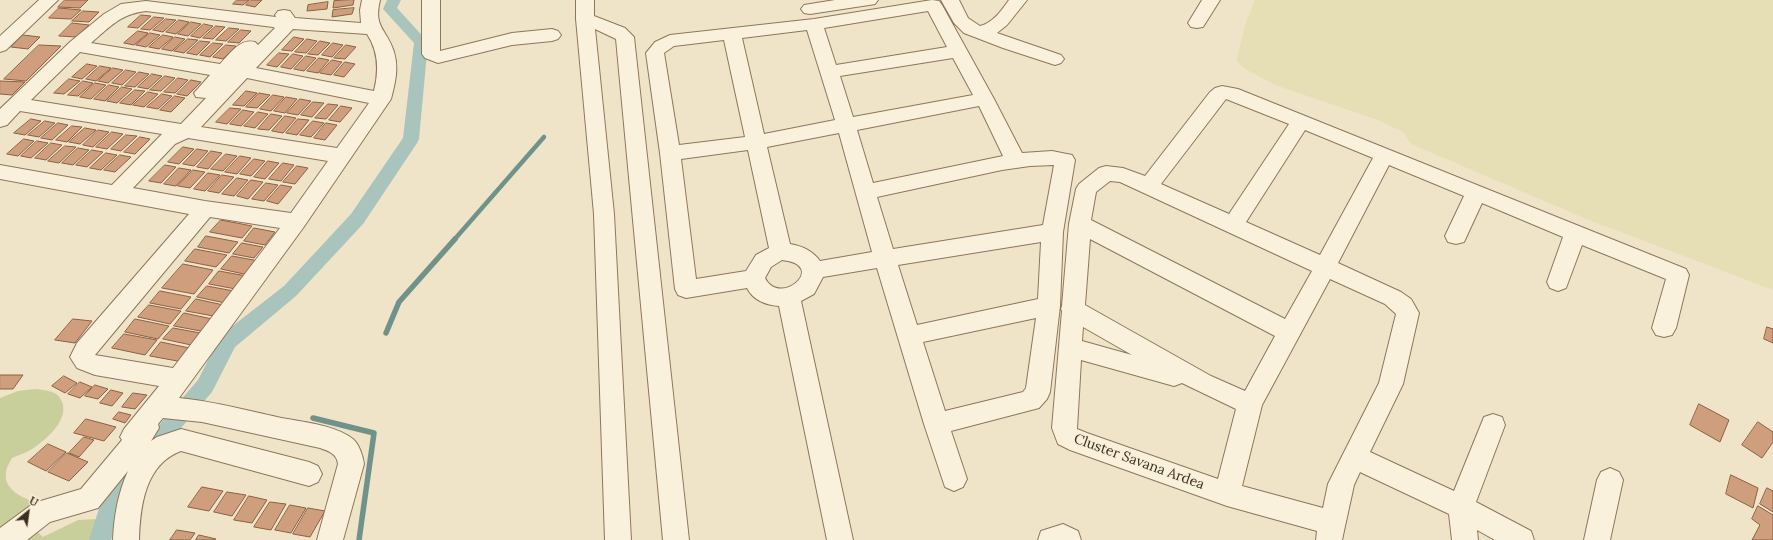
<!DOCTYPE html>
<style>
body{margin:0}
#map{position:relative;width:1773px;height:540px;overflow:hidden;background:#f0e4c8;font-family:Lora,serif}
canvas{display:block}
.north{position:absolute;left:8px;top:492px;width:40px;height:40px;-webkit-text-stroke:3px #f7eed8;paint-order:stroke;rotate:29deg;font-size:11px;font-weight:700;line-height:16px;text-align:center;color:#3d2e20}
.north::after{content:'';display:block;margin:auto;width:14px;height:18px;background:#3d2e20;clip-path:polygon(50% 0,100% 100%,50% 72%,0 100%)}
</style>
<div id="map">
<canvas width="1773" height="540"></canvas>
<div class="north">U</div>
</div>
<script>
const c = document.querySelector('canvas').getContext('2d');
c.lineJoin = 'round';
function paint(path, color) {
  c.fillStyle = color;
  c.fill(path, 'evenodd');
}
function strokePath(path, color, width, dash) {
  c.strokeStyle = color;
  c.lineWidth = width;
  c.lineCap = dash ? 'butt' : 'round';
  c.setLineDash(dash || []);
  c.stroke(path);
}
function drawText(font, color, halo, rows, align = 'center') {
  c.font = font + ' Lora,serif';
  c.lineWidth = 3;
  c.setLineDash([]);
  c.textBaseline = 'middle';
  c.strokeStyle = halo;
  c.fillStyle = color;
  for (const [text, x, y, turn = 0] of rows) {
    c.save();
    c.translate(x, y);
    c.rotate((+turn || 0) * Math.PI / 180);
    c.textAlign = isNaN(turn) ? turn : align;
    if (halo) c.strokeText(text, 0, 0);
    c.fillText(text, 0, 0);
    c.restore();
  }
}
const farmland = new Path2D(`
 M1255 0H1773V290L1584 218 1411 144 1403 132 1378 120 1275 85 1247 70 1236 61 1246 23Z`);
const green = new Path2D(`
 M35 389C43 390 55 390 60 398 73 417 46 440 32 449 26 453 18 455 12 458 10 462 6 468 6 473 4 488 18 495 29 500L32 527 43 537 78 520 97 519 99 533 96 540H0V398L18 391Z`);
const streamFar1 = new Path2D(`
 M454 240 544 137`);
const stream = new Path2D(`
 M386 333 399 302 455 239
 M313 418 374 433 359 540`);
const canal = new Path2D(`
 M387 0H401L397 8 428 42 419 139 417 143 363 224 296 296 235 347 212 392 162 450 120 508 111 540H89L103 496 148 438 198 380 221 335 284 286 351 214 403 138 414 43 383 9Z`);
const building = new Path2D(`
 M65 0H88L80 8 58 7Z
 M237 0H249L243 5 233 4Z
 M251 0H262L255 7 246 5Z
 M354 0 353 5 333 8 334 1Z
 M328 2 327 9 307 11 308 5Z
 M59 8 81 10 71 19 49 18Z
 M354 8 352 14 332 17 333 10Z
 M83 11 99 12 89 22 72 21Z
 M141 15 151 16 138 28 128 27Z
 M154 17 164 18 150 30 141 29Z
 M166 19 176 20 163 32 153 30Z
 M179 20 189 22 176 34 166 32Z
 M191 22 201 24 188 36 178 34Z
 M72 23 89 25 76 37 59 36Z
 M204 24 213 26 200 38 191 36Z
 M216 26 225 27 213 39 203 38Z
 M229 28 239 29 226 41 216 40Z
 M241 30 251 31 239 43 228 42Z
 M138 31 148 33 134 45 124 43Z
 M150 33 160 35 146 47 136 45Z
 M23 35 40 37 28 49 11 47Z
 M163 35 173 37 159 49 149 47Z
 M175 37 185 39 172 51 162 49Z
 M294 37 304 39 292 51 282 50Z
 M188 39 198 40 184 53 174 51Z
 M307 39 317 41 306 53 295 52Z
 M200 41 210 42 197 55 187 53Z
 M320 41 330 43 318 55 308 54Z
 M213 43 223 44 210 57 200 55Z
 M333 43 343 45 332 57 322 55Z
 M39 45 61 46 26 81 4 79Z
 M226 45 236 46 223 59 213 57Z
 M346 45 356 47 345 59 334 58Z
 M279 53 289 54 277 67 267 65Z
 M293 54 303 56 291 69 281 67Z
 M306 56 316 58 304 71 294 69Z
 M319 58 329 60 318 73 307 71Z
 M332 60 342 62 331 75 320 73Z
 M345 62 355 64 344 77 334 75Z
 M87 64 97 66 82 79 72 77Z
 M100 66 111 68 96 81 86 79Z
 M113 68 123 70 108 83 98 81Z
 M126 70 136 72 122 85 112 83Z
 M139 72 149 74 135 87 125 86Z
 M152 74 162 76 148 89 138 87Z
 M165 76 175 78 161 91 150 90Z
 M178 78 188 80 175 93 164 92Z
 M69 79 80 81 64 94 54 93Z
 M191 80 201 82 187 96 177 94Z
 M0 81 25 82 12 95 0 94Z
 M83 81 93 83 78 96 68 95Z
 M95 83 106 85 91 99 80 97Z
 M109 85 119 87 105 101 94 99Z
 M122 87 132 89 117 103 107 101Z
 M135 90 145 91 131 105 120 103Z
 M246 91 257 93 244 106 233 105Z
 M148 92 158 94 144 107 133 105Z
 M259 93 270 95 257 108 246 107Z
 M162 94 172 96 158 109 147 107Z
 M273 95 284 97 271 111 260 109Z
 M175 96 185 98 171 112 160 110Z
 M286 97 297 99 285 113 274 111Z
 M300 99 311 101 298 115 287 113Z
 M313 102 324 103 312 117 301 115Z
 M328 104 338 105 326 119 315 118Z
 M341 106 352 108 340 122 329 120Z
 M230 108 241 109 227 124 216 122Z
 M243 110 254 112 241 126 230 124Z
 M258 112 268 114 255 128 244 126Z
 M271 114 282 116 269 130 258 129Z
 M285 116 296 118 283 133 272 131Z
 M31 119 41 121 25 135 14 133Z
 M298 119 309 120 297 135 286 133Z
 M45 121 55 123 39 137 28 135Z
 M313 121 324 123 311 137 300 135Z
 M58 123 68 125 52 140 41 138Z
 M326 123 337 125 325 140 314 138Z
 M72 126 82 127 67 142 56 140Z
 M85 128 96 130 80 144 69 142Z
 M98 130 109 132 93 147 83 145Z
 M112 132 123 134 107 149 96 147Z
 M126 135 137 136 121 151 111 149Z
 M140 137 150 139 135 154 124 152Z
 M24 139 34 141 18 156 7 154Z
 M37 141 48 143 31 158 21 156Z
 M51 143 62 145 46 160 35 158Z
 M65 146 76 147 59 163 48 161Z
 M183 147 194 149 179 164 168 162Z
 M78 148 89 150 73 165 62 163Z
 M197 149 208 151 194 166 183 164Z
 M92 150 103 152 87 167 76 165Z
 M211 151 222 153 208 169 197 167Z
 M106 153 117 155 101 170 90 168Z
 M226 154 237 156 223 171 211 169Z
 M120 155 131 157 115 172 104 170Z
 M240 156 251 158 237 174 225 172Z
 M254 159 265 161 251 176 240 174Z
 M268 161 279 163 265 179 254 177Z
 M283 163 294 165 281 181 269 179Z
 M165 165 176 167 161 183 149 181Z
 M297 166 308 168 295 184 283 182Z
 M179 168 191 170 176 186 164 184Z
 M193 170 205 172 190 188 178 186Z
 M208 173 220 175 205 191 194 189Z
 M222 175 234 177 219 193 208 191Z
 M237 178 248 180 234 196 222 194Z
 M251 180 263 182 248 199 237 196Z
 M266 183 278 185 264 201 252 199Z
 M281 185 292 187 278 204 267 201Z
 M221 220 252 226 242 238 210 232Z
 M254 228 275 232 265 245 244 241Z
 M206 236 238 242 229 253 198 247Z
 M242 243 263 247 254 258 233 254Z
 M195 249 227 255 216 267 185 261Z
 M232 256 264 262 253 276 221 269Z
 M183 264 213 270 194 294 162 288Z
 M219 271 252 277 241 290 209 284Z
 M207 286 239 292 230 304 197 297Z
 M160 291 191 297 181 309 150 303Z
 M196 299 228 306 219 317 186 311Z
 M149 305 181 311 170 324 138 317Z
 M184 313 217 320 206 332 174 326Z
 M73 319 92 321 75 343 55 340Z
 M135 319 169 326 158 339 125 332Z
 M1767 327 1773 329V343L1764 339Z
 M173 328 206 334 196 346 163 339Z
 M124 334 157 340 145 355 112 348Z
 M161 342 194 349 183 362 150 356Z
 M0 375H23L13 389H0Z
 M64 376 77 383 65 393 52 386Z
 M80 382 92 387 80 398 68 394Z
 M95 385 108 389 98 399 85 396Z
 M111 390 123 393 112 406 100 403Z
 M133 393 147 395 135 409 122 407Z
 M1699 404 1729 420 1720 442 1690 425Z
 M119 412 131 415 125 423 113 419Z
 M86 419 116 427 104 441 74 433Z
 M1758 422 1773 432V442L1762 458 1742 445Z
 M84 437 94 440 79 457 69 453Z
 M48 444 66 452 46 471 28 462Z
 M67 453 88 462 69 481 48 472Z
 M1731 475 1758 488 1753 508 1726 494Z
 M202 487 223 491 209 511 188 507Z
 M1767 488 1773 491V512L1760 504Z
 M227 492 246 495 232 516 214 512Z
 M249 496 267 500 252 523 234 520Z
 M270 502 286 504 271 530 254 527Z
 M290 505 306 508 291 533 275 530Z
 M1758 506 1773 515V540H1752L1760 525 1752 519Z
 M308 508 325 511 310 537 293 534Z
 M177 530 195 533 190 540H170Z
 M199 535 216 539 215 540H196Z`);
const minor = new Path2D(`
 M39 0H58L6 50 0 52V36Z
 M362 0H380C373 28 387 29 394 52 399 68 395 84 391 99L303 228 179 398C212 401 245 410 277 417 300 422 334 424 353 439 359 444 363 456 364 464L343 540H317L338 464C337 454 329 451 320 448L202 422 163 418 158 424 159 428 151 441 157 437 181 429 309 462 318 466 322 474 318 482 309 486 181 451C145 464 140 507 139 540H113C114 516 118 493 128 471L98 508 50 522 27 540H0V528L34 503 81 489 122 440 120 437 124 429 159 386 95 375 77 368 70 357 77 343 189 214 0 179V165L112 185 162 134 20 111 7 125 0 127V109L70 42 104 14 121 4 146 1 276 17 275 15 278 11 284 10 290 11 295 18 361 23 360 10ZM146 11 273 27 275 28 258 45 255 42C240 38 230 54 220 64L91 43C110 27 120 14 146 11ZM293 29 367 34C379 52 379 71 374 91L256 68ZM80 52 210 75 194 93 196 97 206 98 181 124 31 100ZM247 78 369 103 337 148 201 127ZM188 138 328 161 291 213 205 201 133 188 175 144ZM210 217 280 228 173 368 95 355Z
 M422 0H440V51L512 33 552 29 558 31 561 35 558 39 552 41 512 45 438 63 425 58 422 54Z
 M576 0H594V16L625 28 634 37 689 540H663L616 39 595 29 614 214 631 540H605L594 214 576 19Z
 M835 0H878L875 4 869 5 810 14 804 13 801 9 804 5Z
 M932 0 939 1 942 5 994 99 1022 153 1052 151 1072 155 1075 160 1063 232 1060 306 1050 392 1047 399 1039 408 951 431 967 479 963 487 954 491 945 487 924 424 877 268 823 277 814 294 801 301 853 540H827L779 306C766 305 753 300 747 288L686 298 678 295 675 289 660 153 646 53 655 42 670 35 814 19ZM928 11 947 47 836 65 824 28ZM807 30 835 120 764 134 742 38ZM724 40 745 137 679 145 664 53 674 46ZM953 58 973 95 853 117 840 76ZM979 106 1003 156 873 183 857 130ZM839 133 872 252 820 261C813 251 802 246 790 244L767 147ZM748 150 769 248 756 255 746 271 696 279 681 159ZM1054 165 1043 225 893 249 877 197 1002 170 1030 166ZM1041 242 1038 299 917 325 898 265ZM782 260C829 265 780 308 765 278L771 267ZM1036 318 1026 388 1023 392 945 411 923 342Z
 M941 0H959L968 18 980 26C993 23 1002 10 1009 0H1027L1007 25 997 33 1061 55 1064 59 1061 63 1055 65 1003 48 964 33 954 23Z
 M1202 0H1220L1203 27 1197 28 1191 27 1188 23Z
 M1222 86 1238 89 1686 269 1689 275 1676 328 1672 335 1664 337 1656 335 1652 328 1666 279 1582 245 1566 288 1558 291 1550 288 1547 282 1563 237 1482 203 1464 242 1456 244 1448 242 1445 236 1464 196 1389 165 1338 263 1401 292 1411 299 1419 313 1403 384 1370 452 1454 491 1484 417 1493 414 1502 417 1505 425 1476 502 1531 531 1534 540H1495L1477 530 1478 540H1452L1449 514 1360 472 1354 485 1342 540H1316L1317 531 1227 506 1070 450 1058 444 1052 428 1062 311 1061 309 1062 306 1069 224 1076 189 1079 184 1099 168 1106 166 1123 168 1145 176 1210 92 1215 88ZM1226 99 1289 124 1229 214 1161 184ZM1305 130 1373 158 1320 255 1246 222ZM1110 181 1120 182 1312 271 1285 319 1091 220 1096 192ZM1090 239 1275 336 1245 391 1211 376 1085 305ZM1330 279 1385 304 1396 314 1379 383 1332 476 1328 484 1323 508 1242 486 1262 405ZM1083 327 1132 355 1082 341ZM1081 360 1174 386 1182 383 1236 409 1218 479 1087 433 1077 429Z
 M1610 468 1619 472 1623 480 1610 540H1584L1597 480 1601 472Z
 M1063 524 1078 531 1081 540H1038L1041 531Z`);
const streetNames = [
 ["Cluster Savana Ardea",1139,462,20]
];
paint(farmland, '#e6deb5');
paint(green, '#c9cf9b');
strokePath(streamFar1, '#6f938a', 4.5);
strokePath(stream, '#6f938a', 5.5);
paint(canal, '#a9c4bc');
paint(building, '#cf9f7d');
strokePath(building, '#8d5f41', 1);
strokePath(minor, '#8d765c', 2);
paint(minor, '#faf1dc');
drawText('14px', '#3d2e20', '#f7eed8', streetNames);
</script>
